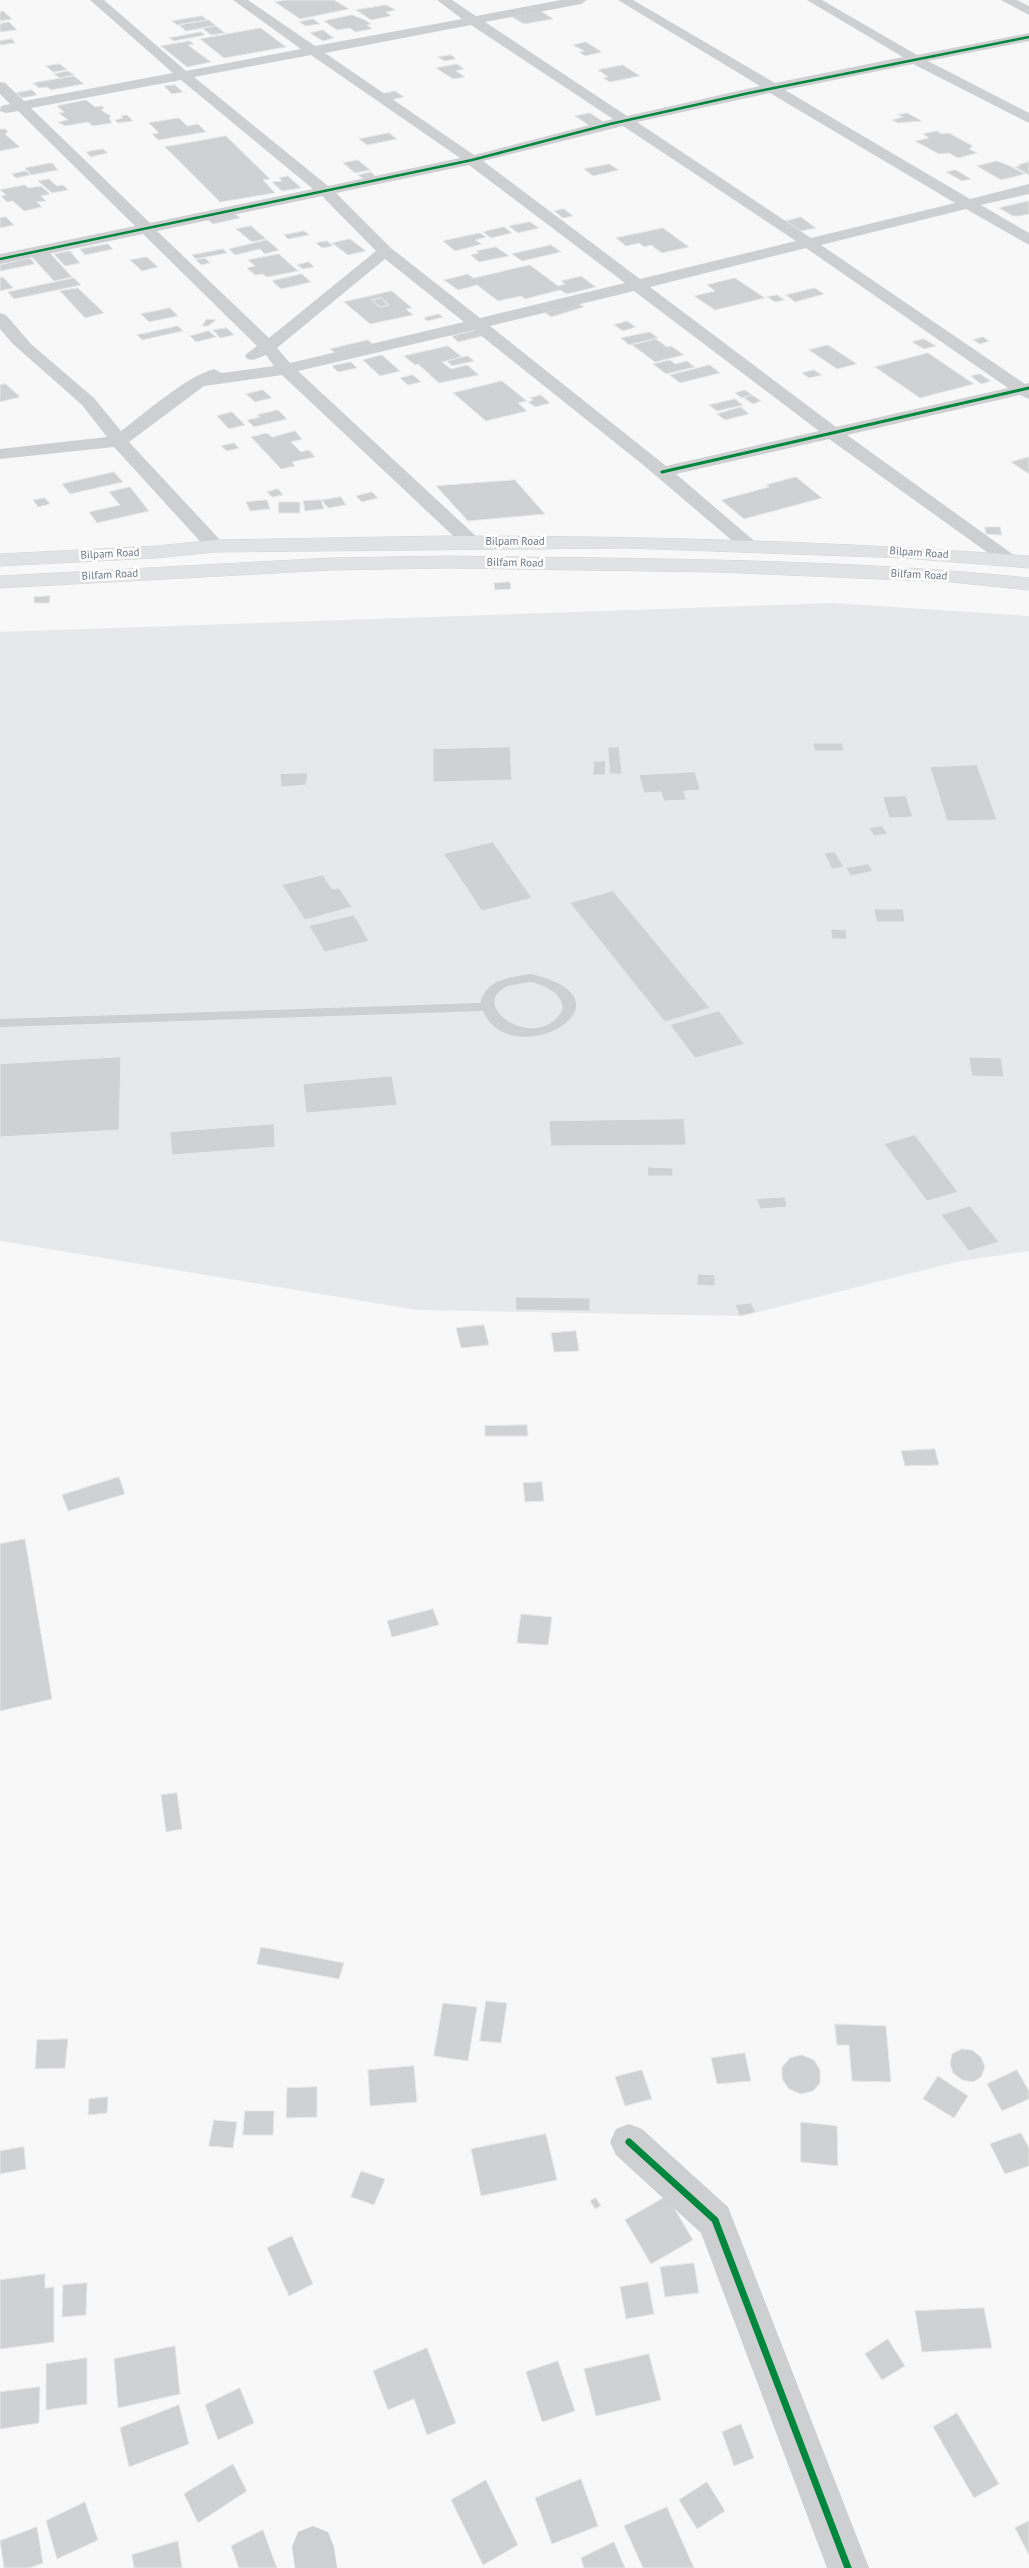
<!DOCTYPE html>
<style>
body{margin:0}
canvas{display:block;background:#f8f8f8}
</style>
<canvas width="1029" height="2568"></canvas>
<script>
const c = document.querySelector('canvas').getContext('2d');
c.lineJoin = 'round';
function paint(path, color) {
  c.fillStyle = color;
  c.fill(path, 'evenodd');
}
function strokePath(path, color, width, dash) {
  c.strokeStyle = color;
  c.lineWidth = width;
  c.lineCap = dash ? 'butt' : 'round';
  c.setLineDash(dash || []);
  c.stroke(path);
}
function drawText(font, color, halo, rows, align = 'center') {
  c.font = font + ' "PT Sans",sans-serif';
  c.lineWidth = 5;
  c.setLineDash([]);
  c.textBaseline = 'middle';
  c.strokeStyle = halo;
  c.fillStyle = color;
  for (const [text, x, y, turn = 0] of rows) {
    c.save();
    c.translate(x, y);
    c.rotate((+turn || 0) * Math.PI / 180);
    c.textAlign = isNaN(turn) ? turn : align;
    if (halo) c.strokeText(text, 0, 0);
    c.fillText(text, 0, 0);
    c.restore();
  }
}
const built = new Path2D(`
 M833 603 1029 616V1251L960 1261 742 1316 418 1310 0 1241V632Z`);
const building = new Path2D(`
 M287 0H334L349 9 300 19 275 2Z
 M386 5 396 10 386 12 391 16 371 20 356 10Z
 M3 11 12 19 0 21V12Z
 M541 11 553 19 524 24 512 17Z
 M352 15 365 20 371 24 367 25 372 29 355 32 350 28 337 30 324 21Z
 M202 16 207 20 177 25 172 21Z
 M313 19 320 24 306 26 299 22Z
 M209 20 216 26 186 31 179 25Z
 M9 22 17 30 0 32V24Z
 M216 26 225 33 211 35 202 28Z
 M261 28 286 47 224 58 200 39Z
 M323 30 334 38 323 41 310 33Z
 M201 32 205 35 174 41 169 38Z
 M12 39 15 43 0 45V41Z
 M190 41 194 44 188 45 211 62 187 67 161 46Z
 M586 42 602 52 585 56 579 52 584 51 573 45Z
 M451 55 456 59 444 61 438 57Z
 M60 64 67 70 53 72 46 66Z
 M457 64 464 69 456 71 465 77 453 79 436 68Z
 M623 65 640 76 610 82 603 78 608 77 598 70Z
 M68 71 74 75 60 78 54 74Z
 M74 76 84 84 51 90 47 87 39 88 33 83Z
 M175 85 183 92 172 94 164 86Z
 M32 90 37 95 22 98 16 93Z
 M395 91 404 97 390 100 381 94Z
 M86 100 95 107 102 106 104 108 101 110 111 116 109 118 112 123 93 126 88 122 65 126 58 122 68 120 59 113 64 112 57 106Z
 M590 113 605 123 590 126 575 116Z
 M907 113 922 121 898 123 892 120 903 117 898 115Z
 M127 115 133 121 118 123 115 120 123 118 121 116Z
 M179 118 187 126 198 124 206 132 158 140 152 134 159 133 149 123Z
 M0 129H6L8 132 5 134 20 147 0 151Z
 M937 131 942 134 949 133 967 143 973 146 969 149 977 153 958 158 949 153 939 154 915 141 929 138 923 134Z
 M389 133 397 139 367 145 359 139Z
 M226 136 270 179 263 180 275 193 220 202 165 147Z
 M103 149 108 153 91 157 86 152Z
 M358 160 370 170 355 173 343 163Z
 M997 161 1010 166 1025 174 1001 180 977 166Z
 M1029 162V175L1015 167 1020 166 1018 165Z
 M52 163 58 170 31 175 25 168Z
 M609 164 619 170 593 176 584 169Z
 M956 170 971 179 962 181 946 172Z
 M26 171 30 175 16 178 12 174Z
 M371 172 376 177 363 179 358 175Z
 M288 176 301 188 282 191 272 182 282 181 279 178Z
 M49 179 57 186 63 185 68 190 52 193 38 181Z
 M25 185 28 188 41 186 50 194 41 196 46 201 37 202 42 207 24 211 13 201 7 202 1 196 6 195 0 190Z
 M1029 201V214L1019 216H1013L999 208Z
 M564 209 573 216 563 218 554 211Z
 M233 212 240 218 213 224 205 218Z
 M6 217 14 225 0 228V218Z
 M801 217 816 228 801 231 786 221Z
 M530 222 539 228 518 233 509 226Z
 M251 226 266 239 252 242 236 229Z
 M504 227 512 233 491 238 483 232Z
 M663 228 689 247 662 253 651 245 644 247 639 243 626 246 616 238Z
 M304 231 309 235 288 239 284 235Z
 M480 233 486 237 475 240 482 244 455 251 443 241Z
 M350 239 366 251 348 255 332 243Z
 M267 240 279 250 265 254 260 249 235 255 229 249Z
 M327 241 333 246 322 248 316 243Z
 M108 244 113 249 85 255 80 249Z
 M551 245 561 252 522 261 512 254Z
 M496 247 509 256 479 262 471 255 479 253 476 251Z
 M223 249 227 253 196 259 192 255Z
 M70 251 80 263 65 266 54 254Z
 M49 252 72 277 54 281 31 256Z
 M279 254 298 271 267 277 263 274 255 275 247 268 255 266 248 260Z
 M147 257 158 267 142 271 130 260Z
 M30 258 35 264 0 271V265Z
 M205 258 210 263 201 265 196 260Z
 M309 262 314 267 303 269 297 265Z
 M530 265 558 286 565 284 561 281 581 276 596 287 567 294 560 290 525 299 521 296 498 301 477 285 458 290 444 280 468 274 473 278Z
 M302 274 311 282 281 289 272 281Z
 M3 277 13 288 0 291V278Z
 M74 278 81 285 14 299 8 292Z
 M735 278 765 298 715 310 694 296 715 291 707 285Z
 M78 288 104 313 85 318 60 291Z
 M815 288 824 294 795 302 786 295Z
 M392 291 412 308 406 309 413 315 370 324 344 302ZM381 298 389 305 380 307 372 300Z
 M777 295 785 300 775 302 767 297Z
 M381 298 389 305 380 307 372 300Z
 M578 303 584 307 551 317 545 313Z
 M170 308 178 316 149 322 141 314Z
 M439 314 443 317 427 321 424 318Z
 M207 319 216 320 208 326H202Z
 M627 321 636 327 623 331 614 325Z
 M178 326 183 331 142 340 137 335Z
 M227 328 234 335 220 338 213 330Z
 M477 330 483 336 458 342 452 336Z
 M209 331 216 337 196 342 190 336Z
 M650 332 658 338 629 345 621 338Z
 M983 337 989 341 980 344 973 340Z
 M656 339 667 347 671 346 684 355 655 362 632 345Z
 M924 339 936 346 924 349 912 342Z
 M368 340 373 344 335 353 330 349Z
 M828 345 857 364 837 369 809 350Z
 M448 346 462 357 442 362 451 369 467 365 479 375 439 383 418 364 415 365 404 356Z
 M928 353 974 384 920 398 875 367Z
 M382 355 400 371 380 376 363 360Z
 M468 356 474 361 452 366 447 361Z
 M670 360 675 364 687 361 695 367 666 374 653 364Z
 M351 362 357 368 338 372 332 366Z
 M710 365 720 373 680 383 670 375Z
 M814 370 822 375 809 378 802 373Z
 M980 374 991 381 981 384 971 376Z
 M413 375 421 382 408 385 400 378Z
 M502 381 527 401 518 403 527 411 486 421 453 393Z
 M6 384 20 397 0 402V385Z
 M263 390 272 398 255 402 246 394Z
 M745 390 752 395 742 398 735 393Z
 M541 395 550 403 535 407 528 402 533 400 530 398Z
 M752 395 761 401 753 404 744 398Z
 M735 399 743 405 717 411 709 405Z
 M741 407 749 414 725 420 717 414Z
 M278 410 287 419 254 427 247 420 260 417 257 415Z
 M232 412 245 425 229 429 217 416Z
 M295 431 302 439 291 442 301 452 309 450 315 457 292 462 295 466 281 469 251 437 267 433 272 437Z
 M234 443 239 448 227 451 221 446Z
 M1029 457V474L1011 462Z
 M114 472 123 482 70 494 62 484Z
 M796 477 822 498 744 519 721 500 769 487 766 485Z
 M515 480 545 514 468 521 436 486Z
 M130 487 149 511 97 523 89 512 120 505 109 492Z
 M278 489 283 495 272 497 267 492Z
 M372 492 378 498 362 502 356 496Z
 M341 497 346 505 328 508 322 500Z
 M45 498 50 504 38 507 33 500Z
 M267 500 270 509 250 511 246 502Z
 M321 500 324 509 305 511 303 501Z
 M279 502H300V513H279Z
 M985 527H1000L1002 535 986 534Z
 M510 582 511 589 495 590 494 583Z
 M50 596 49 603H34V597Z
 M813 743H842L844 751H815Z
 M510 747 512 780 433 782V749Z
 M608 747H619L622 774H610Z
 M594 761H606L605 775H593Z
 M977 765 997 820 947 821 930 767Z
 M695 772 700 790 684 791 686 800 664 801 661 792 644 793 639 775Z
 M308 773 306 785 281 787 280 774Z
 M906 796 913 817 889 818 883 797Z
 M882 826 888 834 874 836 869 828Z
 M493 842 532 898 482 911 444 854Z
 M835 852 844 867 832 869 824 853Z
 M868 864 873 871 851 876 846 868Z
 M323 875 332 889 339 888 352 907 305 920 282 885Z
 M613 891 710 1008 665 1022 570 903Z
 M874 909H903L905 922H877Z
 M354 915 369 941 325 952 309 926Z
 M831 929 846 930 847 939H832Z
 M719 1011 744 1044 695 1058 670 1025Z
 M121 1057 119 1130 0 1137V1064Z
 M969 1057 1001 1058 1004 1077 972 1076Z
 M392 1076 397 1105 306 1113 303 1084Z
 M684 1119 686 1145 551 1146 549 1121Z
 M274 1124 275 1147 172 1155 170 1132Z
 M915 1135 958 1192 927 1201 884 1144Z
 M648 1167 673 1168V1176H648Z
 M785 1197 787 1207 760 1209 757 1199Z
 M970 1206 999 1242 969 1251 941 1215Z
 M698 1274 715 1275V1286L697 1285Z
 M516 1297 590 1298V1311L516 1310Z
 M751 1303 756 1312 740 1316 735 1305Z
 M484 1325 489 1345 461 1348 456 1328Z
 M576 1331 579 1351 554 1352 551 1333Z
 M527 1425 528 1436H485V1426Z
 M935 1449 939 1465 905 1466 901 1451Z
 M119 1477 125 1494 68 1511 62 1495Z
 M542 1482 544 1501 525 1502 523 1483Z
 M25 1539 52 1699 0 1711V1544Z
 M433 1609 439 1625 392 1637 387 1621Z
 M521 1614 552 1617 548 1645 517 1643Z
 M177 1793 182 1829 166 1832 161 1795Z
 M261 1947 344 1963 339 1979 257 1964Z
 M486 2001 507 2003 501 2043 480 2041Z
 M443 2003 477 2007 468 2061 434 2056Z
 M835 2024 886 2026 891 2082 852 2081 849 2045H837Z
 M68 2039 65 2068 35 2069 37 2040Z
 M962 2049 972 2050 981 2057 985 2067 981 2077 973 2082 962 2080 953 2073 950 2064 952 2054Z
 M745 2053 751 2081 717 2084 711 2058Z
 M802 2055 814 2060 820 2070V2083L813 2091 801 2094 789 2089 782 2079V2067L790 2058Z
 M414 2066 417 2102 370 2106 368 2070Z
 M642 2070 652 2099 625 2106 615 2077Z
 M1017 2070 1029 2091V2099L1002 2111 987 2084Z
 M938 2076 968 2096 954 2118 923 2099Z
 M317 2087V2117L286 2118 287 2088Z
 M108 2097 107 2113 88 2115 89 2099Z
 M245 2111H274L273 2135H243Z
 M214 2120 237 2122 233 2148 209 2146Z
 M801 2122 837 2126 838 2166 801 2162Z
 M1021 2133 1029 2148V2166L1005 2174 990 2144Z
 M546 2134 557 2180 481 2196 471 2149Z
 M24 2147 26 2169 0 2174V2151Z
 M361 2171 385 2179 374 2205 351 2197Z
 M667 2196 693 2240 651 2264 625 2220Z
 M596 2198 601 2206 595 2209 590 2201Z
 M292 2236 313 2284 289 2296 267 2248Z
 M694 2263 699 2293 665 2297 660 2267Z
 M45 2274V2288L54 2287V2342L0 2349V2280Z
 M648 2282 654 2314 626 2319 620 2287Z
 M87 2283 86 2315 62 2317 63 2285Z
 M984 2308 992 2348 922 2352 915 2311Z
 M888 2339 905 2366 882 2380 865 2354Z
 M175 2346 180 2394 118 2408 114 2359Z
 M427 2348 456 2423 427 2435 414 2399 388 2410 373 2371Z
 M649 2354 661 2400 596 2416 584 2369Z
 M87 2358V2404L46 2410V2364Z
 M558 2361 575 2411 542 2422 526 2372Z
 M40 2387 39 2423 0 2429V2392Z
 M240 2388 254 2423 218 2440 205 2405Z
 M179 2405 189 2444 129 2467 120 2428Z
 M957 2413 999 2484 974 2498 933 2427Z
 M741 2424 754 2458 734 2466 722 2432Z
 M233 2464 247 2491 198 2523 184 2494Z
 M581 2479 598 2526 552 2544 535 2498Z
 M486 2480 518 2545 483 2565 451 2500Z
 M707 2482 725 2511 697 2529 679 2500Z
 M85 2502 98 2540 57 2559 46 2521Z
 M667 2507 694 2568H643L624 2526Z
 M1029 2521V2555L1015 2528Z
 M37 2527 43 2563 29 2568H4L0 2541Z
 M263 2530 277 2568H239L231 2546Z
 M178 2541 182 2568H134L132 2555Z
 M614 2542 625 2568H584L581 2558Z`);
const lane = new Path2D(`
 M531 974C645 1001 511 1076 483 1011L0 1027V1019L480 1003C488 978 508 978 531 974ZM531 982C545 986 562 992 563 1009 539 1056 464 1005 508 986 515 984 524 983 531 982Z`);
const street = new Path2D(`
 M90 0H104L186 71 301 49 233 0H248L315 46 462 19 437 0H452L476 16 561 0H587L581 4 485 22 627 116 760 86 618 0H633L775 83 903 57 807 0H822L917 55 1029 33V41L928 61 1029 113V123L913 64 785 90 970 199 1029 184V194L981 205 1029 233V245L966 209 821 245 1025 384 1029 383V399L1020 395 847 435 1022 561 1019 565H1005L829 439 676 474 759 545 756 549H742L642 464 474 330 298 371 478 538 481 542 478 546H464L282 375 204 386 129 442 222 542 225 546 222 550H208L114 447 0 459V449L107 437 82 405 13 344 0 329V313L6 315 31 344 94 398 121 431C145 413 187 376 214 369L222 373 274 366 266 355 253 360 247 359 245 355 257 346 143 234 0 264V254L135 226 18 111 6 113 0 111 1 106 10 104 0 94V82L5 83 24 101 173 73ZM471 25 613 119 474 155 325 53ZM311 55 460 158 328 186 194 77ZM181 80 313 189 150 223 31 108ZM770 93 955 203 811 238 637 122ZM623 126 796 241 640 279 483 161ZM469 165 625 283 480 318 391 248 336 193ZM322 196 376 251 269 338 157 231ZM806 248 1008 388 836 427 650 287ZM385 259 464 322 290 363 277 348ZM634 291 819 431 666 466 490 326Z
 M1001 0H1017L1029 6V15Z
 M629 2124 642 2129 728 2207 869 2568H827L701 2233 616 2155 610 2142 616 2129Z
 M313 2526 328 2532 334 2547 337 2568H295L292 2547 298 2532Z`);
const primary = new Path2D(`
 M443 536C639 536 834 541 1029 556V568L904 558 627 548 215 552 156 558 0 566V554L156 546 215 540Z
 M448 556C642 559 836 558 1029 578V590L951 582 716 572 448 568 331 570 0 588V576L331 558Z`);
const cyclewayFar2 = new Path2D(`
 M0 259 472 160 610 124 749 93 1029 37`);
const cyclewayFar1 = new Path2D(`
 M662 472 1029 388`);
const cycleway = new Path2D(`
 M629 2142 715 2220 848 2568`);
const farStreetnames = [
 ["Bilpam Road",515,542],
 ["Bilpam Road",919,553,4],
 ["Bilpam Road",110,554,-3],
 ["Bilfam Road",515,563,1],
 ["Bilfam Road",110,575,-3],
 ["Bilfam Road",919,575,3]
];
paint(built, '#e7e8e9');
paint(building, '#cfd1d2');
strokePath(building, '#e8e8e8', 1);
strokePath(primary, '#d4d5d6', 1);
paint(lane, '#cecfd1');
paint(street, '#cecfd1');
paint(primary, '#e1e2e3');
strokePath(cyclewayFar2, '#00873e', 2.5);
strokePath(cyclewayFar1, '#00873e', 3);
strokePath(cycleway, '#00873e', 7);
drawText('11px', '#6a7786', '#fff', farStreetnames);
</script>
